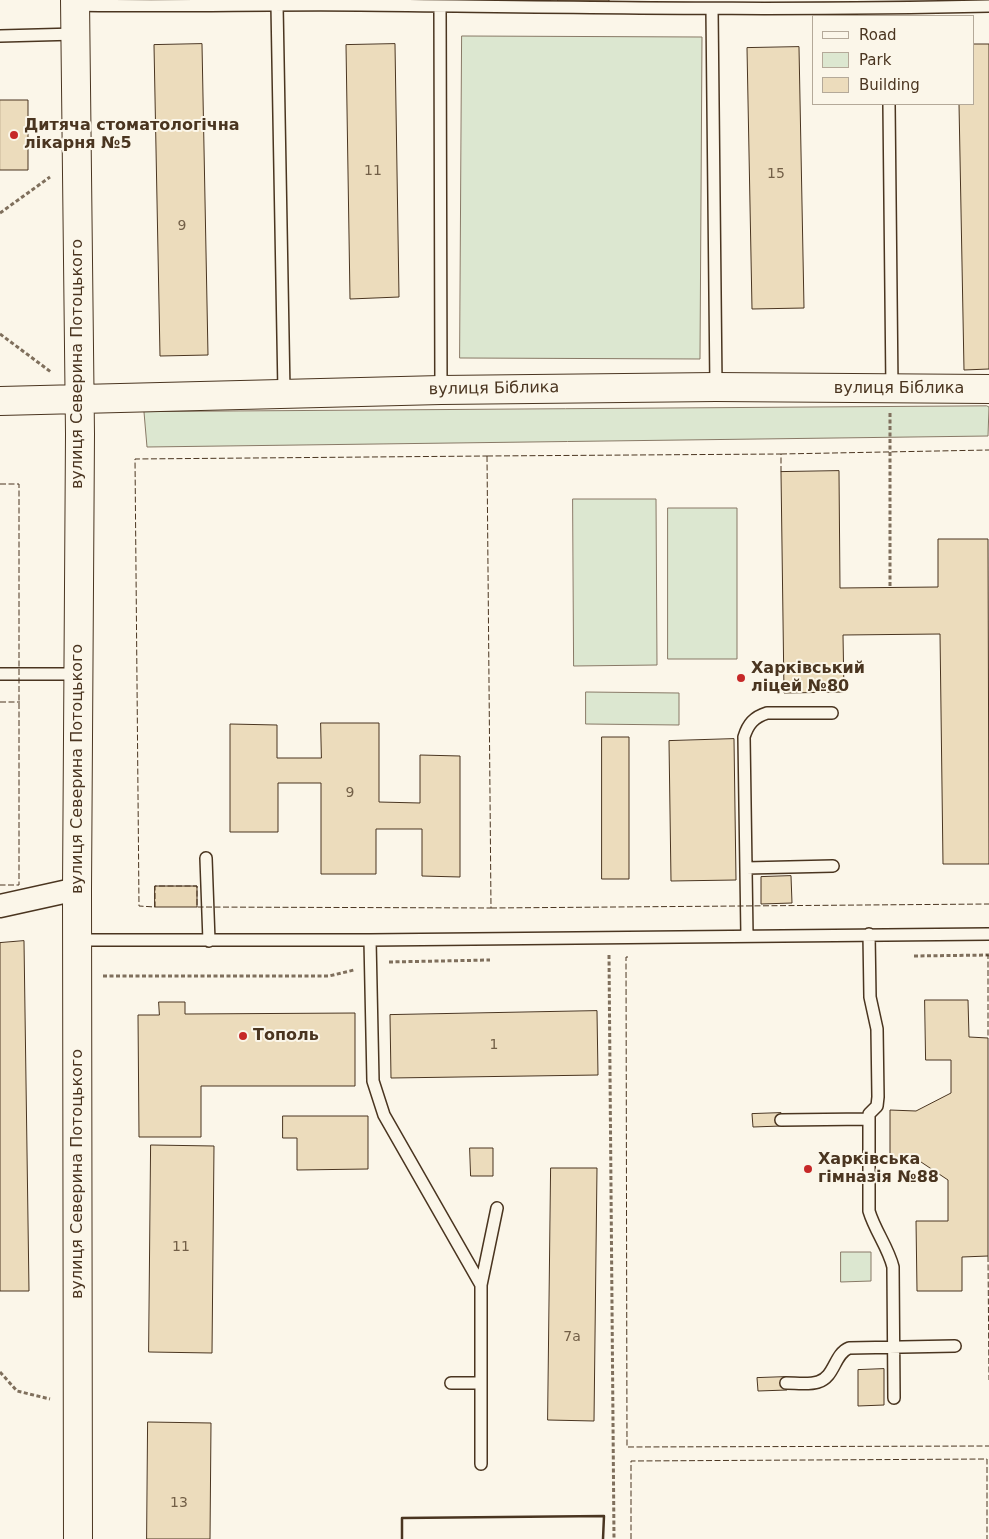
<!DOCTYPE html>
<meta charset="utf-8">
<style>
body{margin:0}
#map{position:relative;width:989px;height:1539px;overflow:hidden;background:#fbf6e9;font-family:"DejaVu Sans",sans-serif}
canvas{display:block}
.legend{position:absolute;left:812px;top:15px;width:162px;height:90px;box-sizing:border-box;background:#fbf6e9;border:1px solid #b4a999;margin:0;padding:6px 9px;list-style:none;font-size:15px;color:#4a3520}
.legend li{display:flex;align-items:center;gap:10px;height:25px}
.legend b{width:25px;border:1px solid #b4a999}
</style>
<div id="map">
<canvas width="989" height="1539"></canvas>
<ul class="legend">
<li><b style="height:6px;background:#fbf6e9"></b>Road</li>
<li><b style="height:14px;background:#dce7d0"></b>Park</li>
<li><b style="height:14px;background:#ecdcbc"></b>Building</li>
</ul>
</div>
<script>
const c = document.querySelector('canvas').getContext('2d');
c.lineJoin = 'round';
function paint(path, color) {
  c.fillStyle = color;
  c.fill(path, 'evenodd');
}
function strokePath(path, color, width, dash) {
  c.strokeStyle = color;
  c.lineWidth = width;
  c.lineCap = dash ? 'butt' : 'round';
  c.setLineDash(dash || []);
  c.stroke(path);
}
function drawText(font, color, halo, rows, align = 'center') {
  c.font = font + ' "DejaVu Sans",sans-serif';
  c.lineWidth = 4;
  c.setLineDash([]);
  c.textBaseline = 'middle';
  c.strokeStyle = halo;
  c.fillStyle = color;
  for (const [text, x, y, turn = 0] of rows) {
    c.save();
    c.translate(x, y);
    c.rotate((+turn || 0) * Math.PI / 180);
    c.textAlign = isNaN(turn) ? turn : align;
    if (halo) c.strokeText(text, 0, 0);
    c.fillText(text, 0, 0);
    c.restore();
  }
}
const green = new Path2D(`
 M462 36 702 37 700 359 460 358Z
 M987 406 989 407 988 436 147 447 144 412Z
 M573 499H656L657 665 574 666Z
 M668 508H737V659H668Z
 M586 692 679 693V725L586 724Z
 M841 1252H871V1281L841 1282Z`);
const building = new Path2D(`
 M558 0H609V4H558Z
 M202 44 208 355 160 356 154 45Z
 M395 44 399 297 350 299 346 45Z
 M973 44H989V369L964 370 959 104H973Z
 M799 47 804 308 752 309 747 48Z
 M0 100H28V170H0Z
 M839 471 840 588 938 587V539H988L989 864H943L940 634 843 635 844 692 784 693 781 472Z
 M321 723H379V802L420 803V755L460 756V877L422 876V829H376V874H321V783H278V832H230V724L277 725V758H321Z
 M602 737H629V879H602Z
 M734 739 736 880 671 881 669 741Z
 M791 876 792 903 761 904V877Z
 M155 886H197V907H155Z
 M24 941 29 1291H0V943Z
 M925 1000H968L969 1037 988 1038V1256L962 1257V1291H917L916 1221H948V1180L921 1162H890V1110L916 1111 951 1093V1060H926Z
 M159 1002H185V1014L355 1013V1086H201V1137H139L138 1015H159Z
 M597 1011 598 1075 391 1078 390 1015Z
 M781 1113V1126L753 1127 752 1114Z
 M283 1116H368V1169L297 1170V1138H283Z
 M151 1145 214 1146 212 1353 149 1352Z
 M470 1148H493V1176H471Z
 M551 1168H597L594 1421 548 1420Z
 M884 1369V1405L858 1406V1370Z
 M786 1377 787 1390 758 1391 757 1378Z
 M148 1422 211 1423 210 1539H147Z`);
const path = new Path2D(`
 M0 213 50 177
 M0 334 51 372
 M890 413V588
 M609 955 614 1539
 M914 956 989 955
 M389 962 490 960
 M103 976H329L354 970
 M0 1372 17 1391 50 1399`);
const lane = new Path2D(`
 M75 5C170 7 265 4 360 5 570 7 779 11 989 6
 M277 5 284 392
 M440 6 441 390
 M712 9 716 387
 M0 36 76 34
 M889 104 892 389
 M0 674H78
 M206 858 209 941
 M746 868 833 866
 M869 934 870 997 877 1029 878 1097 877 1106 869 1114V1211C875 1231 888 1247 893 1267L894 1398
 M747 936 744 737C748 724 754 717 767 713H832
 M78 940H370L989 934
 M370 940 373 1081 384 1115 481 1285V1464
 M781 1120 869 1119
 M481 1285 497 1208
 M451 1383H481
 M786 1383C796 1383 809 1385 818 1382 835 1377 834 1354 849 1348L955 1346`);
const street = new Path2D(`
 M0 906 77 889`);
const secondary = new Path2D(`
 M75 0 80 434 77 889 78 1539
 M0 401 441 390 716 387 989 389`);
const fence = new Path2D(`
 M781 454 989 450
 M487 456 491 908 197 907V886H155V907L139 906 135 459Z
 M487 456 781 454V472
 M0 484H19V885H0
 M0 702H20
 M491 908 989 904
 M986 955H988V1038
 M628 957H626L627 1447 989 1446
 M988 1256 989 1380
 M631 1539V1461L987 1459V1539`);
const wall = new Path2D(`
 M402 1539V1518L604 1516 603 1539`);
const markers = [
 [14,135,5,"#c62828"],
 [741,678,5,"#c62828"],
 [243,1036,5,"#c62828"],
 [808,1169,5,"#c62828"]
];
const numberNames = [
 ["11",373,171],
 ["15",776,174],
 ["9",182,226],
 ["9",350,793],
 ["1",494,1045],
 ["11",181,1247],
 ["7а",572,1337],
 ["13",179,1503]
];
const poiNames = [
 ["Дитяча стоматологiчна",24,126],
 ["лiкарня №5",24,144],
 ["Харківський",751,669],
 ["ліцей №80",751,687],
 ["Тополь",253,1036],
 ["Харківська",818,1160],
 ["гімназія №88",818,1178]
];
const streetNames = [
 ["вулиця Северина Потоцького",78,364,-90],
 ["вулиця Біблика",494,389,-1],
 ["вулиця Біблика",899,389],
 ["вулиця Северина Потоцького",78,769,-90],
 ["вулиця Северина Потоцького",78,1174,-90]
];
paint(green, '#dce7d0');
strokePath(green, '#887966', 1);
paint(building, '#ecdcbc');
strokePath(building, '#4a3520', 1);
strokePath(lane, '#4a3520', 14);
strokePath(street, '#4a3520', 25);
strokePath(secondary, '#4a3520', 30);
strokePath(path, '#7f6f5c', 3, [4, 2.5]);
strokePath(lane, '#fbf6e9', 11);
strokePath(street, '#fbf6e9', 22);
strokePath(secondary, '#fbf6e9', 28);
strokePath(fence, '#4a3520', 1, [6, 2.5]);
strokePath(wall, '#4a3520', 2.5);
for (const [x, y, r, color] of markers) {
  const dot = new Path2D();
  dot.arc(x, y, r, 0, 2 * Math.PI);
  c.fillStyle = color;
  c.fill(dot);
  strokePath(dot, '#fbf6e9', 2);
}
drawText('14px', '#725f47', null, numberNames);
drawText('bold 16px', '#4a3520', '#fbf6e9', poiNames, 'left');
drawText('16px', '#4a3520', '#fbf6e9', streetNames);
</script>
